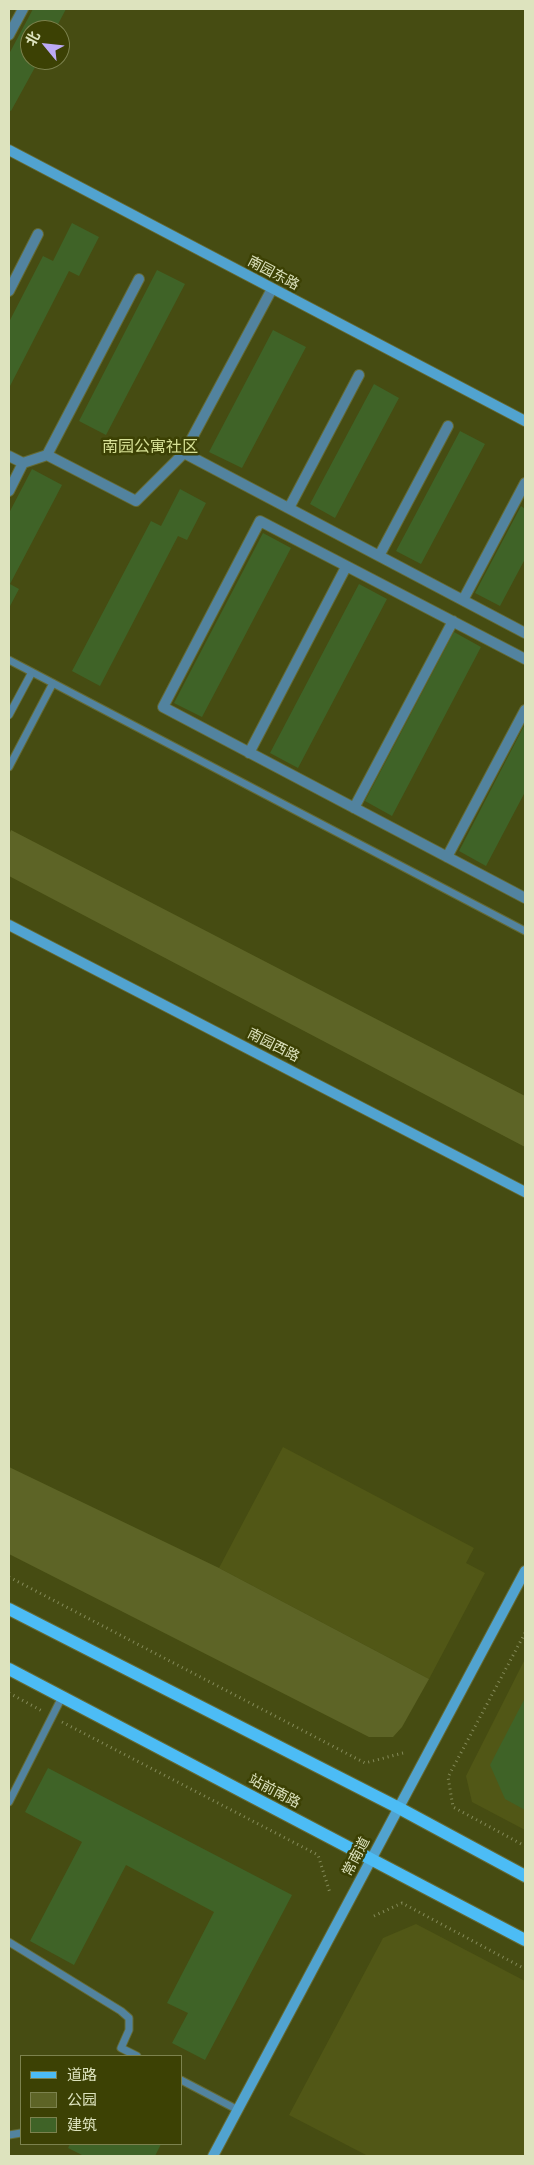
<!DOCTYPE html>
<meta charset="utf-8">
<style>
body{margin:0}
#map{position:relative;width:534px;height:2165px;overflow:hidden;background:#464c12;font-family:"Titillium Web","Noto Sans SC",sans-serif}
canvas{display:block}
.frame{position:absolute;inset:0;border:10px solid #dde3be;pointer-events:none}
.legend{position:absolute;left:20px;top:2055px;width:162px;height:90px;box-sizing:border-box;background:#3c4104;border:1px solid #7c824e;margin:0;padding:6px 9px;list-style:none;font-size:15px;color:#dde3be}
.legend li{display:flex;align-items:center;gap:10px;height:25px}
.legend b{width:25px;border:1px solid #7c824e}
.north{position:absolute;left:20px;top:20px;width:50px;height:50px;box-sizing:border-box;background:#3c4104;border:1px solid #7c824e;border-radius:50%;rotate:298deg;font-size:14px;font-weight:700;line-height:20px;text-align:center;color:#dde3be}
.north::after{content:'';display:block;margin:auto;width:18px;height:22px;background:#bcaaf6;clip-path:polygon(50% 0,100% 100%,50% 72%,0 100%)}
</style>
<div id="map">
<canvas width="534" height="2165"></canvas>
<div class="frame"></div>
<ul class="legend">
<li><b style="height:6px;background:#4cbcf5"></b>道路</li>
<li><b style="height:14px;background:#5d6426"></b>公园</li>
<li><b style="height:14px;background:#3f6327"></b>建筑</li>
</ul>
<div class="north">北</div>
</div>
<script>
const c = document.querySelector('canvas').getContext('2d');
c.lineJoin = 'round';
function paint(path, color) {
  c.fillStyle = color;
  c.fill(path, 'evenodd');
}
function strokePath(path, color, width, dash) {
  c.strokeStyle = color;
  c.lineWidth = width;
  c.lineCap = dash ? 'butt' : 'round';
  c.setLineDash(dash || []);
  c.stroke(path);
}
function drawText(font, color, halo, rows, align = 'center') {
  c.font = font + ' "Titillium Web","Noto Sans SC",sans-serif';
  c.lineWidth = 5;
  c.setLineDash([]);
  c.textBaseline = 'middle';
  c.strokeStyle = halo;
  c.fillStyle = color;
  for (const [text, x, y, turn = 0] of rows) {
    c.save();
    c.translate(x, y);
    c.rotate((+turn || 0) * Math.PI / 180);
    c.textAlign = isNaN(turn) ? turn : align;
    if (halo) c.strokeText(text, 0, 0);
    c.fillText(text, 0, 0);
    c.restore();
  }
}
const built = new Path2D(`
 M283 1447 474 1548 466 1563 485 1573 429 1679 219 1568Z
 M525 1659V1830L472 1802 466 1776Z
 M416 1924 525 1981V2156H368L289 2115 383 1938Z`);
const green = new Path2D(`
 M11 830 525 1096V1147L9 876V835Z
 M9 1467 219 1568 429 1679 402 1727 393 1737H369L9 1554Z`);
const building = new Path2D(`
 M33 9H66L55 30H30V60H39L11 111 9 110V54Z
 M72 223 99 237 79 276 69 271 9 388V322L43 256 53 261Z
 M157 270 185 284 106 435 79 421Z
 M273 330 306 347 242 468 209 452Z
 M374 384 399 398 335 518 310 504Z
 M460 431 485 444 421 564 396 551Z
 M32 469 62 485 10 584 19 589 9 608V513Z
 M180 489 206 503 187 540 178 536 100 686 72 671 151 521 161 526Z
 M521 506 525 509V559L500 606 475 593Z
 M263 533 291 548 202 717 174 703Z
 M359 584 387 599 298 768 270 753Z
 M454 632 481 647 392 816 365 801Z
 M525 724V792L486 866 459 851Z
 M525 1698V1810L505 1799 490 1765Z
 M48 1768 292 1895 205 2060 172 2043 188 2013 167 2003 214 1912 126 1865 74 1965 30 1941 82 1842 25 1812Z
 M70 2144H161L155 2156H84L68 2148Z`);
const path = new Path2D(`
 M9 1577 365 1763 403 1753
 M525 1633 448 1777 453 1807 525 1846
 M9 1693 44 1712
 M62 1722 318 1855 330 1893
 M374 1916 402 1903 525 1969`);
const lane = new Path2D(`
 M9 660 525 931
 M9 715 32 672
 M9 767 53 683
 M9 1802 62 1697
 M9 1942 121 2011 129 2018V2030L121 2048 137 2056
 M181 2080 238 2110
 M9 2135 21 2133`);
const street = new Path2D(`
 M9 35 23 9
 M9 291 38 234
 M184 453 272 289
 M47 455 139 279
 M9 456 23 463 47 455 136 501 184 453 525 633
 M9 491 23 463
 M289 508 359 375
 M379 556 448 426
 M463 600 525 483
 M525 659 260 521 163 707 525 898
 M249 753 346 567
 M354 808 453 621
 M447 857 525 710`);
const secondary = new Path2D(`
 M9 150 525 421
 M9 925 525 1192
 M213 2156 525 1571`);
const primary = new Path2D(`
 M9 1609 399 1808 525 1876
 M9 1669 525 1940`);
const streetNames = [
 ["南园东路",273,274,28],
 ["南园西路",273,1046,27],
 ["站前南路",274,1792,28],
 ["常南道",357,1857,-62]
];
const quarterNames = [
 ["南园公寓社区",150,448]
];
paint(built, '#515716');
paint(green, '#5d6426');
paint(building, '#3f6327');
strokePath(lane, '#646a34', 9);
strokePath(street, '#646a34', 12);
strokePath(secondary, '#646a34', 12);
strokePath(primary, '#646a34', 14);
strokePath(path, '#858b5a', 3, [1, 4]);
strokePath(lane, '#52839f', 7);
strokePath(street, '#52839f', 10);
strokePath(secondary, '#51a3d0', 10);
strokePath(primary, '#4cbcf5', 12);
drawText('14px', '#dde3be', '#3c4104', streetNames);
drawText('16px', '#d6e095', '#3c4104', quarterNames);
</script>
